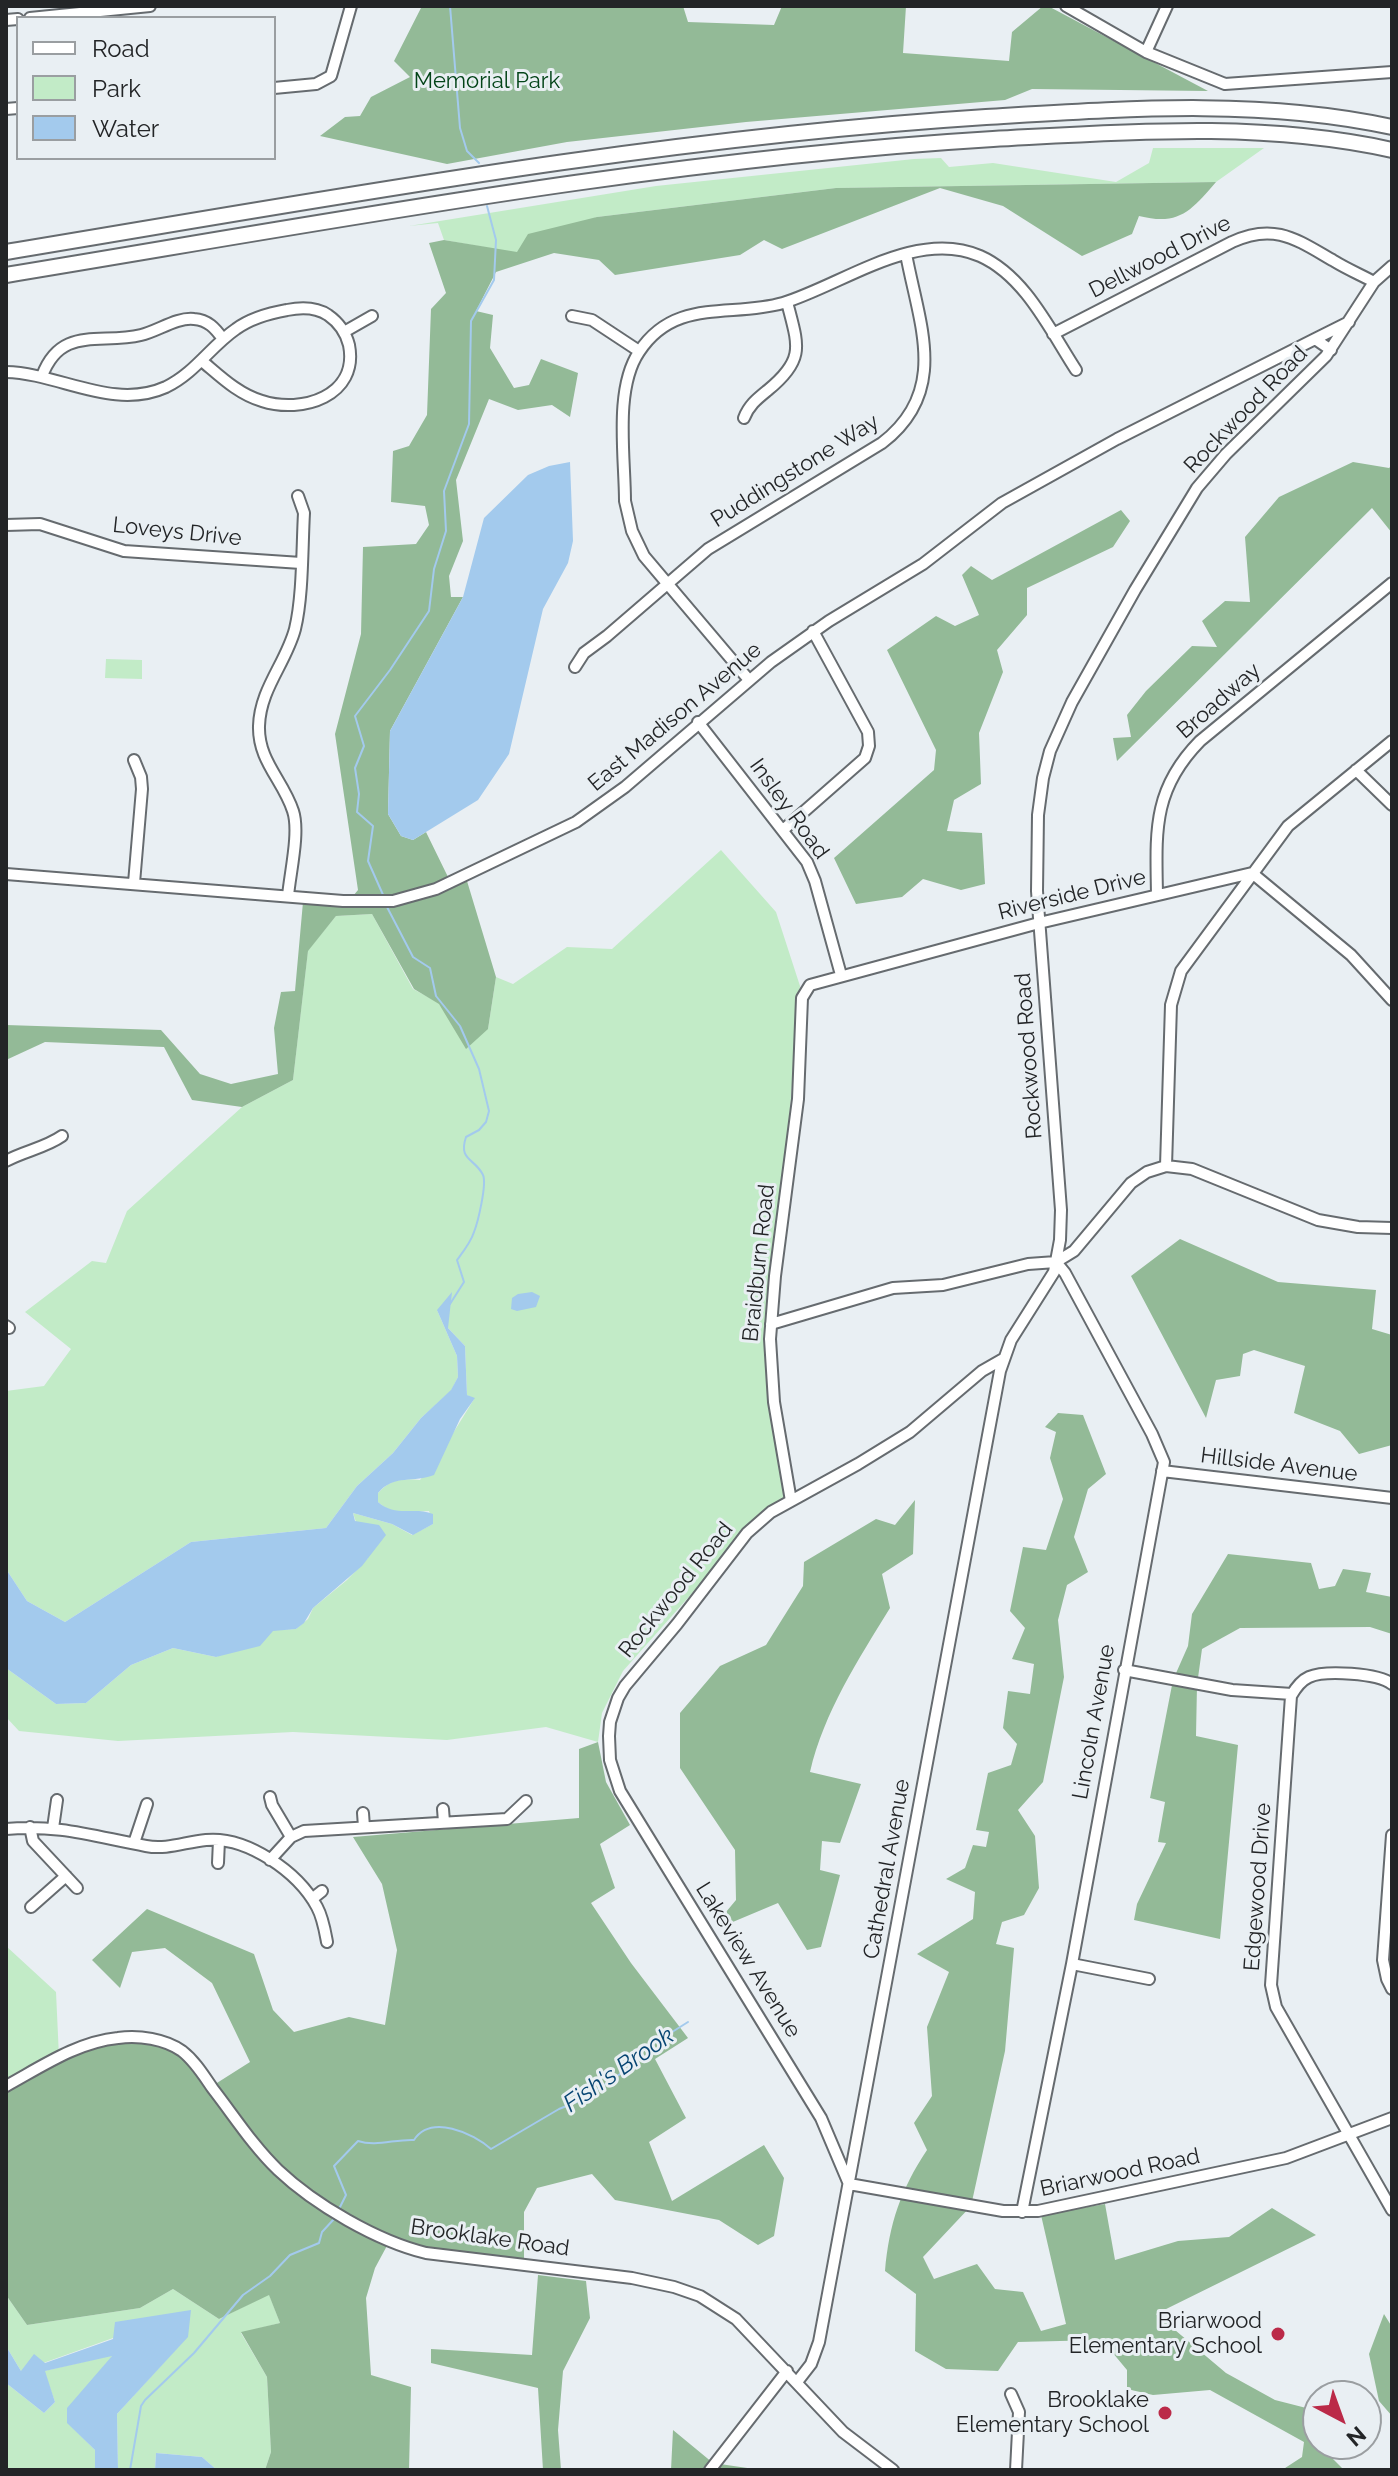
<!DOCTYPE html>
<style>
body{margin:0}
#map{position:relative;width:1398px;height:2476px;overflow:hidden;background:#e9eff3;font-family:Raleway,sans-serif}
canvas{display:block}
.frame{position:absolute;inset:0;border:8px solid #232527;pointer-events:none}
.legend{position:absolute;left:16px;top:16px;width:260px;height:144px;box-sizing:border-box;background:#e9eff3;border:2px solid #9a9ea1;margin:0;padding:10px 14px;list-style:none;font-size:24px;color:#232527}
.legend li{display:flex;align-items:center;gap:16px;height:40px}
.legend b{width:40px;border:2px solid #9a9ea1}
.north{position:absolute;left:1302px;top:2380px;width:80px;height:80px;box-sizing:border-box;background:#e9eff3;border:2px solid #9a9ea1;border-radius:50%;rotate:139deg;font-size:22px;font-weight:700;line-height:32px;text-align:center;color:#232527}
.north::after{content:'';display:block;margin:auto;width:28px;height:36px;background:#bb2a48;clip-path:polygon(50% 0,100% 100%,50% 72%,0 100%)}
</style>
<div id="map">
<canvas width="1398" height="2476"></canvas>
<div class="frame"></div>
<ul class="legend">
<li><b style="height:10px;background:#fff"></b>Road</li>
<li><b style="height:22px;background:#c2ebc7"></b>Park</li>
<li><b style="height:22px;background:#a3caed"></b>Water</li>
</ul>
<div class="north">N</div>
</div>
<script>
const c = document.querySelector('canvas').getContext('2d');
c.lineJoin = 'round';
function paint(path, color) {
  c.fillStyle = color;
  c.fill(path, 'evenodd');
}
function strokePath(path, color, width, dash) {
  c.strokeStyle = color;
  c.lineWidth = width;
  c.lineCap = dash ? 'butt' : 'round';
  c.setLineDash(dash || []);
  c.stroke(path);
}
function drawText(font, color, halo, rows, align = 'center') {
  c.font = font + ' Raleway,sans-serif';
  c.lineWidth = 6;
  c.setLineDash([]);
  c.textBaseline = 'middle';
  c.strokeStyle = halo;
  c.fillStyle = color;
  for (const [text, x, y, turn = 0] of rows) {
    c.save();
    c.translate(x, y);
    c.rotate((+turn || 0) * Math.PI / 180);
    c.textAlign = isNaN(turn) ? turn : align;
    if (halo) c.strokeText(text, 0, 0);
    c.fillText(text, 0, 0);
    c.restore();
  }
}
const green = new Path2D(`
 M1153 148H1264L1216 182 836 188 597 217 517 253 444 240 438 223 409 226 656 186 914 159 941 158 949 167 993 163 1116 182 1149 163Z
 M106 659 142 660V679L105 678Z
 M721 850 776 912 800 986 770 1356 791 1501 742 1537 623 1671 602 1713 598 1742 546 1727 447 1740 293 1732 118 1741 19 1731 6 1717V1668L56 1704 86 1703 131 1665 173 1648 216 1657 273 1630 296 1629 308 1619 313 1608 347 1580 368 1558 353 1513 392 1524 412 1535 433 1524 429 1511C410 1512 393 1516 378 1502V1493C390 1479 403 1478 420 1480 441 1454 457 1427 474 1399L467 1395 465 1346 448 1328 437 1310 457 1356 458 1377 451 1391 421 1418 393 1453 357 1486 326 1528 191 1542 65 1622 27 1601 6 1569V1391L44 1386 71 1349 25 1312 92 1261 106 1263 127 1211 242 1107 293 1080 308 950 336 916 372 914 413 989 488 1029 496 977 513 984 567 947 612 949Z
 M6 1946 56 1992 59 2057 6 2082Z
 M173 2289 219 2319 269 2294 280 2323 241 2333 267 2377 271 2452 265 2470H217L202 2457 156 2453 155 2470H118L117 2414 187 2337 113 2338 21 2371 6 2346V2295L27 2325 140 2308Z
 M113 2355 68 2423 95 2450V2470H6V2383L44 2413 55 2402 44 2371Z`);
const forest = new Path2D(`
 M422 6H683L688 22 774 25 782 6H906L903 53 1009 61 1012 32 1043 6H1048L1208 91 1032 89 1005 100 746 122 567 142 447 164 320 136 345 117 360 116 371 97 410 77 394 61Z
 M1216 182C1191 211 1179 226 1139 216L1132 234 1082 256 1003 206 940 188 782 249 764 240 740 255 615 275 599 260 554 253 496 272 476 311 493 315 490 348 514 388 529 385 541 359 578 373 570 417 552 405 518 410 489 399 456 480 463 541 449 576 451 597H463L390 731 388 814 401 836 413 840 426 832 448 877 467 881 496 977 488 1029 466 1049 439 1004 414 989 372 914 336 916 308 951 293 1080 242 1107 192 1100 164 1047 45 1042 6 1060V1025L161 1030 200 1074 231 1084 278 1074 274 1028 281 992 295 991 303 902H348L358 890 335 734 361 634 363 547 416 544 429 525 425 506 391 502 393 451 409 446 427 415 431 309 446 293 429 243 444 240 517 252 528 234 597 217 836 188Z
 M1353 462 1389 468 1392 465V533L1372 508 1117 761 1113 738 1131 737 1127 715 1146 691 1192 646 1217 647 1202 621 1225 601 1250 602 1245 537 1279 497Z
 M1121 510 1130 521 1113 547 1027 588V615L997 650 1003 672 979 733 981 784 954 800 947 831 982 833 985 884 961 890 923 879 902 897 856 904 834 858 934 770 936 750 887 650 936 616 955 626 979 615 962 575 971 566 992 580Z
 M1180 1239 1278 1282 1376 1290 1372 1329 1392 1335V1445L1359 1454 1340 1431 1294 1413 1305 1366 1254 1350 1243 1354 1240 1376 1216 1380 1206 1418 1131 1276Z
 M1058 1413 1083 1415 1106 1474 1088 1489 1074 1537 1088 1572 1067 1585 1058 1620 1064 1677 1043 1782 1018 1810 1035 1836 1039 1888 1024 1915 1002 1922 996 1944 1014 1948 1005 2051 971 2206 923 2257 934 2279 977 2264 995 2289 1023 2292 1041 2331 1066 2324 1041 2215 1105 2204 1115 2260 1178 2241 1229 2237 1272 2208 1316 2235 1156 2314 1226 2373 1275 2400 1318 2411 1317 2443 1344 2470H1282L1302 2457 1304 2442 1210 2390 1153 2395 1127 2389V2370L1102 2340 1018 2342 998 2371 946 2369 915 2351 916 2294 885 2271C889 2224 901 2189 927 2150L914 2123 932 2096 927 2027 949 1972 917 1954 973 1919 975 1892 946 1879 965 1868 973 1845 986 1847 989 1832 976 1830 988 1773 1011 1765 1017 1744 1003 1728 1008 1691 1030 1694 1034 1664 1012 1659 1025 1628 1010 1611 1023 1547 1046 1550 1063 1499 1050 1458 1056 1432 1045 1427Z
 M915 1500 913 1554 882 1574 890 1608C858 1660 824 1712 810 1772L861 1784 840 1843 822 1841 820 1870 840 1875 821 1947 807 1950 778 1903 728 1924 721 1918 736 1900 735 1850 680 1768V1713L720 1666 766 1645 803 1586 804 1562 876 1519 895 1525Z
 M1228 1554 1311 1563 1319 1589 1335 1586 1343 1569 1371 1573 1366 1592 1392 1597V1634L1370 1627 1240 1628 1202 1649 1197 1685 1196 1736 1238 1745 1220 1939 1134 1920 1137 1904 1166 1843 1158 1842 1165 1802 1150 1798 1173 1680 1188 1646 1192 1614Z
 M598 1742 606 1782 630 1825 600 1844 615 1888 591 1903 631 1963 688 2038 655 2059 686 2118 649 2142 672 2201 764 2145 784 2178 774 2236 758 2245 719 2220 615 2200 592 2174 537 2188 524 2212V2264L389 2242 375 2268 366 2298 371 2375 411 2387 409 2470H265L271 2452 267 2377 241 2332 280 2323 269 2295 219 2319 173 2289 140 2308 27 2325 6 2295V2082L111 2038 156 2041 180 2051 209 2088 250 2062 212 1983 165 1948 132 1952 120 1988 92 1960 147 1909 254 1954 273 2010 294 2032 349 2017 385 2025 397 1950 382 1884 353 1837 579 1818V1749Z
 M538 2275 586 2281 590 2318 563 2371 558 2430 561 2470H543L538 2388 431 2363V2349L532 2355Z
 M1384 2314 1392 2327V2416L1379 2401 1369 2354Z
 M673 2430 713 2463 761 2470H671Z`);
const water = new Path2D(`
 M570 462 573 541 568 563 543 609 509 754 478 800 413 840 401 836 388 814 390 731 463 597 484 518 528 475 549 466Z
 M452 1292 448 1328 465 1346 467 1395 475 1398 460 1419 434 1475C414 1483 394 1474 378 1493V1502C396 1518 414 1506 433 1514V1524L413 1535 392 1524 353 1513 355 1521 379 1525 386 1535 362 1566 313 1608 304 1623 296 1629 273 1631 260 1646 216 1657 173 1648 131 1665 86 1703 56 1704 6 1668V1569L27 1601 65 1622 191 1542 326 1528 357 1486 393 1453 421 1418 451 1390 458 1377 457 1356 437 1310Z
 M532 1292 540 1296 536 1307 517 1311 511 1309 512 1298 518 1294Z
 M191 2310 188 2337 117 2414 118 2470H95V2450L67 2423V2408L112 2356 45 2371 55 2402 44 2413 6 2383V2346L21 2371 34 2354 45 2363 113 2339 115 2322Z
 M156 2453 202 2457 217 2470H155Z`);
const stream = new Path2D(`
 M450 6 460 128 467 151 479 163
 M384 897 368 861 373 826 357 812 359 794 355 768 364 746 355 716 390 670 429 611 434 569 446 531 444 491 469 424 471 321 494 280 496 240 487 206
 M387 907 413 957 430 968 436 996 460 1026 479 1069 489 1111 486 1122 479 1130 466 1137C458 1161 475 1158 483 1175 487 1184 478 1222 474 1232 471 1242 463 1252 457 1260L464 1282 450 1304
 M340 2207 346 2195 334 2166 358 2141C376 2147 395 2139 414 2140 431 2114 473 2133 491 2149L559 2109 584 2099 620 2074 626 2064 634 2056 688 2022
 M130 2470 141 2406 145 2400 194 2353 243 2295 270 2276 290 2255 319 2243 322 2232 334 2219`);
const minor = new Path2D(`
 M1066 6 1146 52 1225 84 1392 72
 M30 18 150 6
 M6 20 18 19
 M1146 52 1167 6
 M274 88 316 84 331 76 351 6
 M6 109 18 108
 M572 316 592 320 639 351
 M344 332 372 316
 M1053 334 1232 242C1275 222 1297 240 1334 261 1347 269 1361 275 1374 282
 M1315 339 1349 322
 M6 372C59 373 113 411 166 387 195 373 211 346 236 329 251 318 270 313 287 310 302 307 316 307 328 315 338 322 346 333 349 345 359 396 302 414 262 401 238 394 220 376 202 361
 M42 376C61 325 100 345 141 335 158 331 177 317 194 319 208 320 215 328 223 339
 M744 418C749 405 757 399 768 390 806 359 798 345 787 302
 M6 525 40 524 124 551 301 563
 M575 667 584 653 607 636 708 549 882 443C950 391 919 324 906 254
 M749 680 644 556 632 531 625 501C625 457 614 389 639 352 675 297 731 318 783 303 842 285 916 228 980 256 1025 276 1050 330 1076 370
 M698 722 807 862 815 881 841 975
 M1356 770 1392 805
 M783 830 865 758 869 746 868 732 813 631
 M6 874 343 901H393L436 889 576 822 625 787 771 662 829 621 923 564 1002 503 1117 439 1315 339 1331 350
 M134 883 142 789 141 777 134 760
 M1157 895C1156 832 1152 790 1200 741L1392 583
 M288 896C290 873 300 832 293 811 283 780 258 761 259 726 260 689 286 663 295 629 303 596 302 548 304 513L298 496
 M6 1161C24 1151 45 1148 62 1136
 M1166 1166 1171 1005 1181 971 1288 826 1392 741
 M771 1324 893 1288 943 1285 1028 1264 1056 1262 1074 1251 1131 1183 1147 1172 1166 1166 1192 1169 1318 1220 1358 1227 1392 1228
 M6 1326 9 1328
 M1003 1359 982 1371 910 1432 858 1464 771 1512 747 1533 677 1624 625 1686 618 1698 610 1722 609 1736 610 1760 620 1791 821 2118 849 2184 1003 2211H1038L1286 2158 1392 2118
 M1162 1471 1392 1498
 M791 1501 774 1402 770 1339 775 1276 798 1099 802 998 810 985 1039 923 1252 873 1351 955 1392 1000
 M1124 1670 1232 1690 1292 1694
 M1392 1684C1378 1673 1325 1670 1309 1677 1300 1681 1295 1689 1291 1696L1271 1985 1276 2007 1392 2210
 M270 1797 272 1805 291 1837
 M443 1809 444 1822
 M363 1813 364 1827
 M30 1827 33 1841 77 1888
 M53 1828 57 1800
 M6 1829C58 1824 96 1837 146 1846 167 1850 185 1842 206 1840 247 1836 298 1872 317 1907 323 1918 325 1931 327 1942
 M1392 1835 1383 1960 1387 1979 1392 1989
 M134 1843 147 1804
 M270 1860 291 1837 304 1831 507 1819 526 1801
 M218 1863 219 1840
 M312 1899 322 1891
 M31 1907 66 1876
 M1072 1964 1149 1979
 M6 2086C41 2067 77 2042 118 2038 139 2035 165 2039 182 2051 195 2061 204 2076 213 2089 234 2116 253 2146 278 2170 315 2205 377 2241 426 2253L632 2278 674 2287 700 2296 736 2319 843 2432 893 2470
 M1022 2212 1072 1964 1164 1462 1152 1434 1065 1273 1056 1262
 M797 2382 811 2364 819 2342 1000 1371 1011 1340 1054 1272 1060 1240 1061 1210 1037 891 1038 815 1043 778 1050 751 1072 702 1135 590 1197 488 1226 454 1326 356 1374 282 1392 266
 M1011 2394 1019 2412 1016 2470
 M710 2470 787 2371`);
const highway = new Path2D(`
 M6 252C332 198 656 138 986 117 1120 109 1260 98 1392 127
 M6 275C334 221 661 159 993 139 1126 132 1261 121 1392 150`);
const markers = [
 [1278,2334,8,"#bb2a48"],
 [1165,2413,8,"#bb2a48"]
];
const parkNames = [
 ["Memorial Park",487,81]
];
const streetNames = [
 ["Dellwood Drive",1160,257,-27],
 ["Rockwood Road",1246,410,-46],
 ["Puddingstone Way",795,471,-32],
 ["Loveys Drive",177,532,6],
 ["Broadway",1219,701,-41],
 ["East Madison Avenue",675,717,-40],
 ["Insley Road",789,809,54],
 ["Riverside Drive",1072,895,-14],
 ["Rockwood Road",1029,1056,-94],
 ["Braidburn Road",759,1263,-84],
 ["Hillside Avenue",1279,1465,7],
 ["Rockwood Road",676,1590,-51],
 ["Lincoln Avenue",1094,1722,-80],
 ["Cathedral Avenue",887,1869,-80],
 ["Edgewood Drive",1258,1887,-86],
 ["Lakeview Avenue",748,1960,58],
 ["Briarwood Road",1120,2173,-12],
 ["Brooklake Road",490,2238,8]
];
const poiNames = [
 ["Briarwood",1262,2321],
 ["Elementary School",1262,2346],
 ["Brooklake",1149,2400],
 ["Elementary School",1149,2425]
];
const waterNames = [
 ["Fish's Brook",619,2070,-35]
];
paint(green, '#c2ebc7');
paint(forest, '#93ba97');
paint(water, '#a3caed');
strokePath(stream, '#a3caed', 2);
strokePath(minor, '#666b6f', 14);
strokePath(highway, '#666b6f', 18);
strokePath(minor, '#fff', 10);
strokePath(highway, '#fff', 14);
for (const [x, y, r, color] of markers) {
  const dot = new Path2D();
  dot.arc(x, y, r, 0, 2 * Math.PI);
  c.fillStyle = color;
  c.fill(dot);
  strokePath(dot, '#e9eff3', 3);
}
drawText('22px', '#034418', '#e9eff3', parkNames);
drawText('22px', '#232527', '#e9eff3', streetNames);
drawText('22px', '#232527', '#e9eff3', poiNames, 'right');
drawText('italic 24px', '#064572', '#e9eff3', waterNames);
</script>
